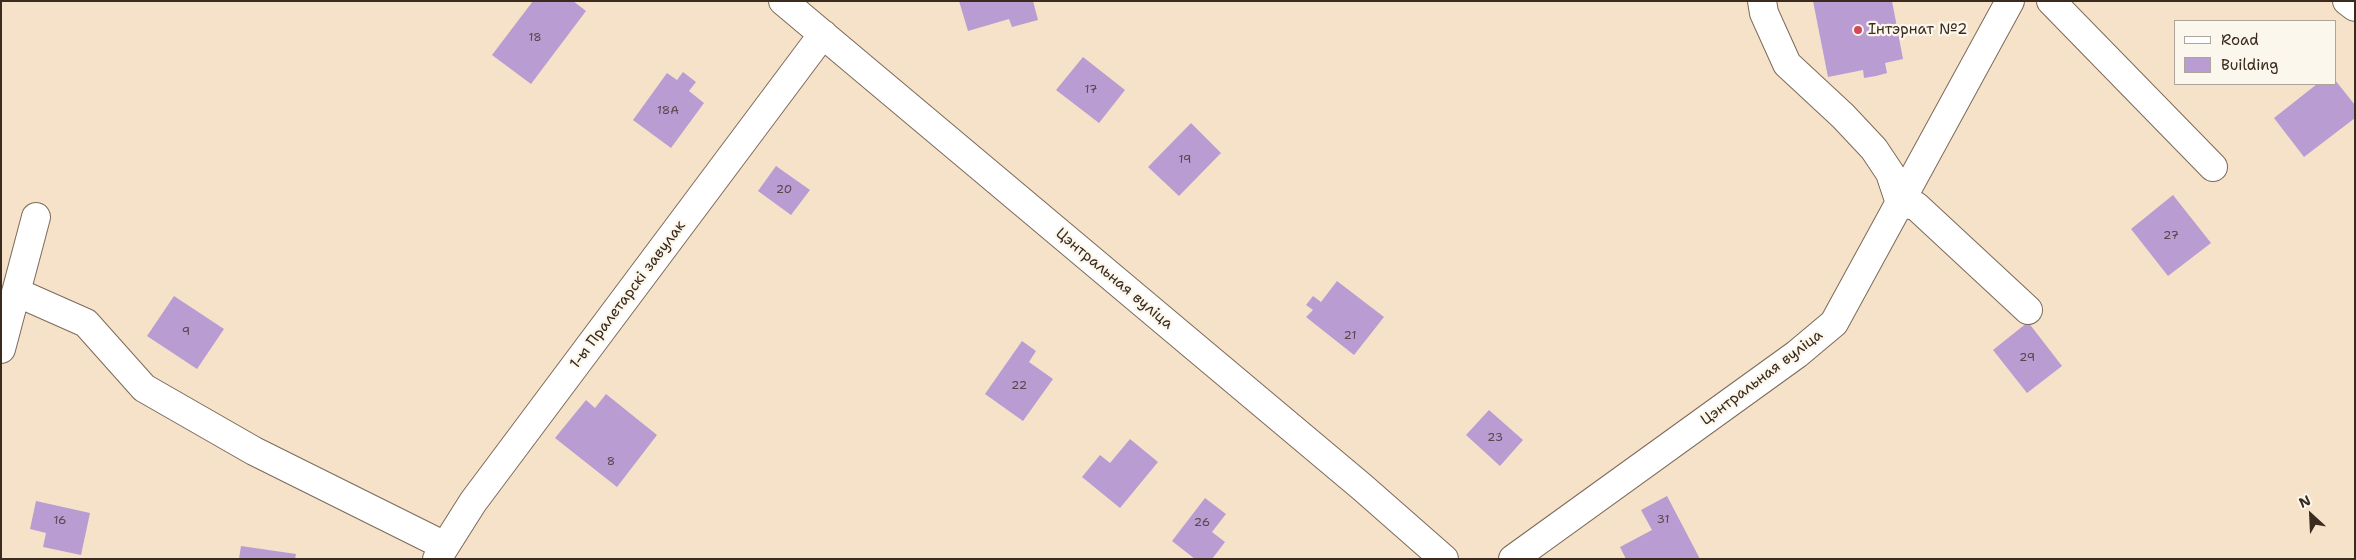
<!DOCTYPE html>
<meta charset="utf-8">
<style>
body{margin:0}
#map{position:relative;width:2356px;height:560px;overflow:hidden;background:#f6e2c9;font-family:"Shantell Sans",sans-serif}
canvas{display:block}
.frame{position:absolute;inset:0;border:2px solid #3b2a1e;pointer-events:none}
.legend{position:absolute;left:2174px;top:20px;width:162px;height:65px;box-sizing:border-box;background:#fbf7ec;border:1px solid #aea59a;margin:0;padding:6px 9px;list-style:none;font-size:15px;color:#3b2a1e}
.legend li{display:flex;align-items:center;gap:10px;height:25px}
.legend b{width:25px;border:1px solid #aea59a}
.north{position:absolute;left:2286px;top:490px;width:50px;height:50px;-webkit-text-stroke:4px #fbf7ec;paint-order:stroke;rotate:335deg;font-size:14px;font-weight:700;line-height:20px;text-align:center;color:#3b2a1e}
.north::after{content:'';display:block;margin:auto;width:18px;height:22px;background:#3b2a1e;clip-path:polygon(50% 0,100% 100%,50% 72%,0 100%)}
</style>
<div id="map">
<canvas width="2356" height="560"></canvas>
<div class="frame"></div>
<ul class="legend">
<li><b style="height:6px;background:#fff"></b>Road</li>
<li><b style="height:14px;background:#b89cd2"></b>Building</li>
</ul>
<div class="north">N</div>
</div>
<script>
const c = document.querySelector('canvas').getContext('2d');
c.lineJoin = 'round';
function paint(path, color) {
  c.fillStyle = color;
  c.fill(path, 'evenodd');
}
function strokePath(path, color, width, dash) {
  c.strokeStyle = color;
  c.lineWidth = width;
  c.lineCap = dash ? 'butt' : 'round';
  c.setLineDash(dash || []);
  c.stroke(path);
}
function drawText(font, color, halo, rows, align = 'center') {
  c.font = font + ' "Shantell Sans",sans-serif';
  c.lineWidth = 4.5;
  c.setLineDash([]);
  c.textBaseline = 'middle';
  c.strokeStyle = halo;
  c.fillStyle = color;
  for (const [text, x, y, turn = 0] of rows) {
    c.save();
    c.translate(x, y);
    c.rotate((+turn || 0) * Math.PI / 180);
    c.textAlign = isNaN(turn) ? turn : align;
    if (halo) c.strokeText(text, 0, 0);
    c.fillText(text, 0, 0);
    c.restore();
  }
}
const building = new Path2D(`
 M533 1H573L586 11 531 84 492 55Z
 M959 1H1033L1038 20 1012 27 1009 19 968 31Z
 M1813 1H1892L1903 59 1885 63 1887 73 1876 76 1864 78 1863 70 1828 77Z
 M1083 57 1125 90 1099 123 1056 90Z
 M683 72 696 82 689 91 704 103 671 148 633 120 667 73 677 80Z
 M2335 80 2355 105V118L2304 157 2274 118 2317 84H2335Z
 M1191 123 1221 153 1179 196 1148 167Z
 M776 166 810 190 791 215 758 191Z
 M2173 195 2211 243 2168 276 2131 229Z
 M1337 281 1384 317 1354 355 1306 317 1313 310 1306 305 1313 296 1321 302Z
 M174 296 224 329 197 369 147 336Z
 M2028 322 2062 366 2027 393 1993 350Z
 M1022 341 1036 351 1029 362 1053 379 1023 421 985 394Z
 M606 394 657 435 617 487 555 438 586 400 595 408Z
 M1489 410 1523 440 1500 466 1466 435Z
 M1130 439 1158 462 1120 508 1082 477 1100 455 1110 463Z
 M1667 496 1700 559H1626L1620 547 1652 530 1641 510Z
 M1205 498 1226 514 1212 532 1225 542 1212 559H1195L1172 541Z
 M36 501 90 513 81 555 43 547 46 533 30 529Z
 M241 546 296 554 295 559H239Z`);
const minor = new Path2D(`
 M783 1 1362 487 1444 559
 M1762 1 1764 13 1787 64 1843 116 1874 149 1890 173 1900 203 1916 206 2028 310
 M2051 1 2213 167
 M2347 1 2355 7
 M16 292 86 323 144 388 254 451 445 546
 M1 349 36 217
 M437 559 473 502 823 34
 M1513 559 1797 354 1834 323 2010 1`);
const markers = [
 [1858,30,5,"#d1495b"]
];
const numberNames = [
 ["18",535,38],
 ["17",1091,90],
 ["18А",668,111],
 ["19",1185,160],
 ["20",784,190],
 ["27",2171,236],
 ["9",186,332],
 ["21",1350,336],
 ["29",2027,358],
 ["22",1019,386],
 ["23",1495,438],
 ["8",611,462],
 ["31",1663,520],
 ["16",60,521],
 ["26",1202,523]
];
const poiNames = [
 ["Інтэрнат №2",1868,30]
];
const streetNames = [
 ["Цэнтральная вуліца",1114,279,40],
 ["1-ы Пралетарскі завулак",628,295,-53],
 ["Цэнтральная вуліца",1762,378,-37]
];
paint(building, '#b89cd2');
strokePath(minor, '#7c6a5a', 30);
strokePath(minor, '#fff', 28);
for (const [x, y, r, color] of markers) {
  const dot = new Path2D();
  dot.arc(x, y, r, 0, 2 * Math.PI);
  c.fillStyle = color;
  c.fill(dot);
  strokePath(dot, '#fbf7ec', 2);
}
drawText('12px', '#5a464b', null, numberNames);
drawText('15px', '#3b2a1e', '#fbf7ec', poiNames, 'left');
drawText('15px', '#3b2a1e', '#fbf7ec', streetNames);
</script>
